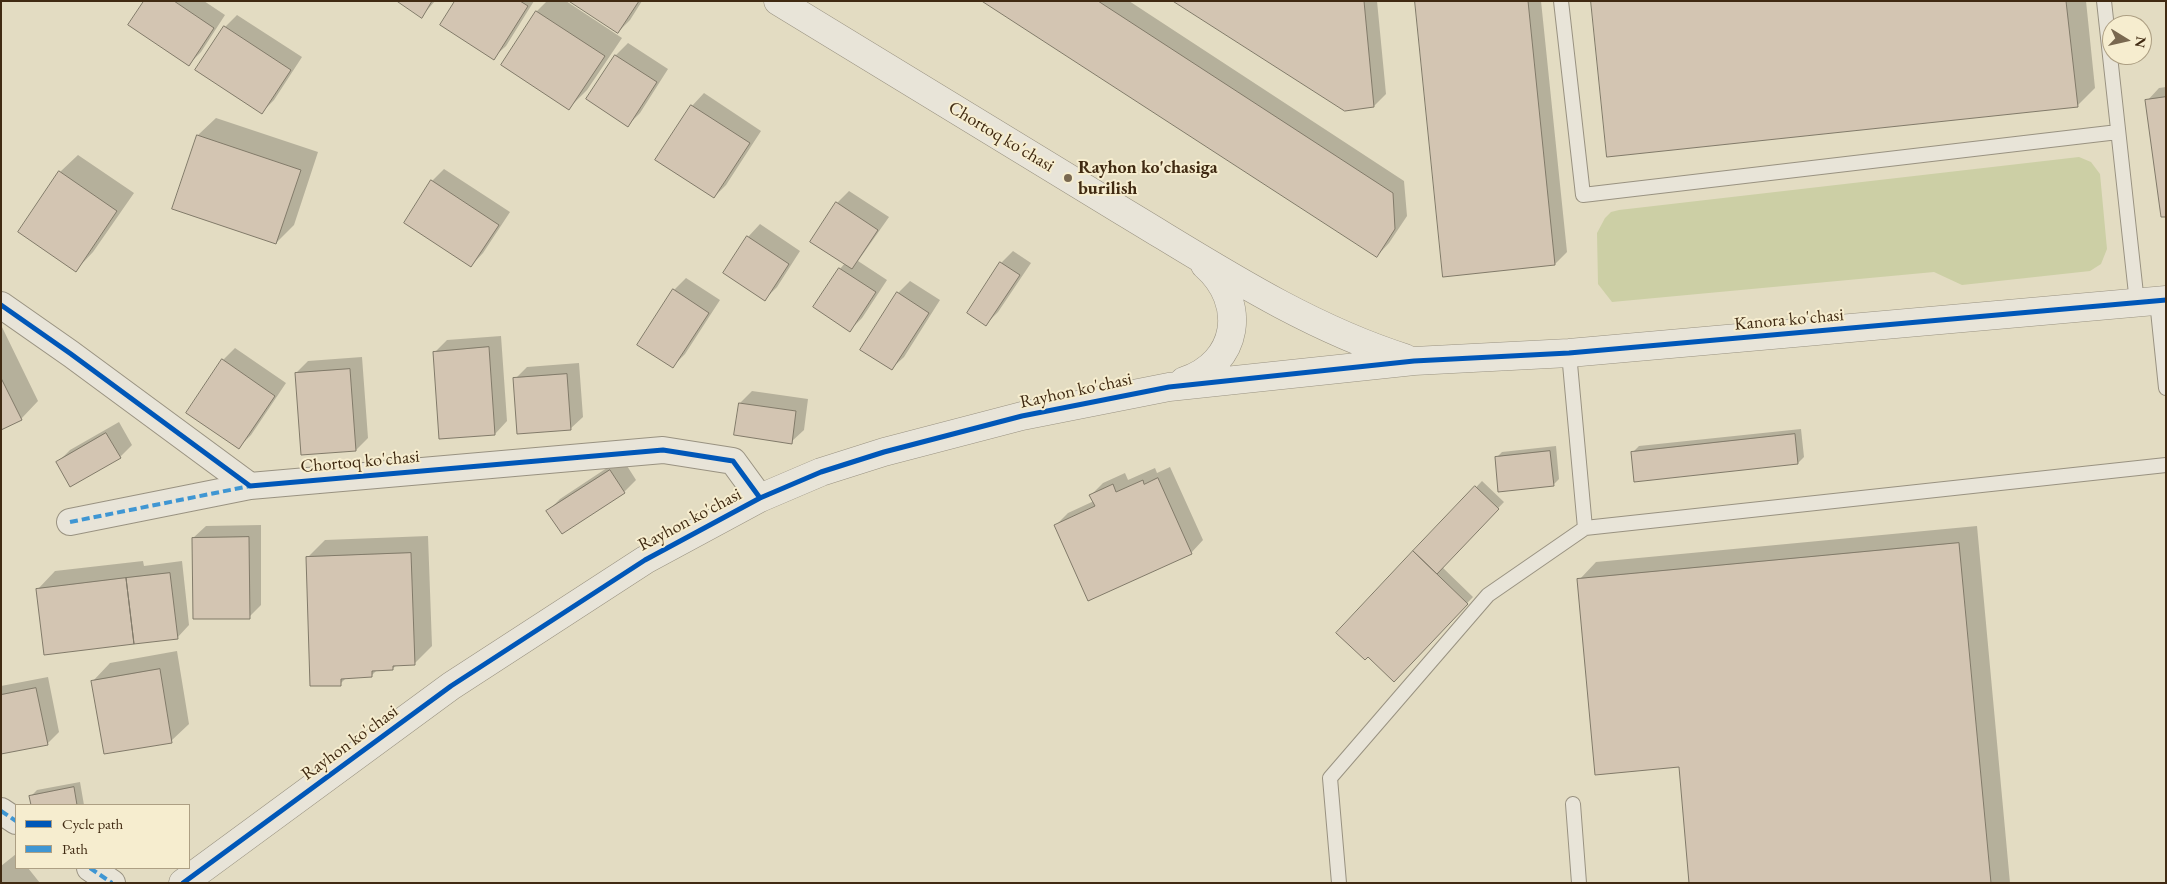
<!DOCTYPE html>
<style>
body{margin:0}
#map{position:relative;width:2167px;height:884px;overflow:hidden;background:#e3dcc2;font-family:"EB Garamond",serif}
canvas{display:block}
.frame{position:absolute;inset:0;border:2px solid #402a12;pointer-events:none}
.legend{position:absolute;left:15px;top:804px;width:175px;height:65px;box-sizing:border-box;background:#f6edcf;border:1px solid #ad9f83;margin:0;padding:6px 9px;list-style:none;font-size:15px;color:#402a12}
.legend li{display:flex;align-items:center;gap:10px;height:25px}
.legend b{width:25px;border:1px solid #ad9f83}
.north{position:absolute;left:2102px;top:15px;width:50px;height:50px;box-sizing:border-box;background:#f6edcf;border:1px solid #ad9f83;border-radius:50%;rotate:99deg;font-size:14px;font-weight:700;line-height:20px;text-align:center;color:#402a12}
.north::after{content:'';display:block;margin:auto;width:18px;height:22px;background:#796850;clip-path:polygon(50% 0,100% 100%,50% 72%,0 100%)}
</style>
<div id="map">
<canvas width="2167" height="884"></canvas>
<div class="frame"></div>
<ul class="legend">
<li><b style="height:6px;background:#0057b8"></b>Cycle path</li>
<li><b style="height:6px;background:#3f96d3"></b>Path</li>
</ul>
<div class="north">N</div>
</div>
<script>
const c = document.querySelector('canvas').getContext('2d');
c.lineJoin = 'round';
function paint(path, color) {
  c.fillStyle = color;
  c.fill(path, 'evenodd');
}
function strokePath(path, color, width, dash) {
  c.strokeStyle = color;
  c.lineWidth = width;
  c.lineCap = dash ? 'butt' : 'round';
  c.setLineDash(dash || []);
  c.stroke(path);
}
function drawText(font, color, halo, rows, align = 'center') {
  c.font = font + ' "EB Garamond",serif';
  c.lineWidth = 4;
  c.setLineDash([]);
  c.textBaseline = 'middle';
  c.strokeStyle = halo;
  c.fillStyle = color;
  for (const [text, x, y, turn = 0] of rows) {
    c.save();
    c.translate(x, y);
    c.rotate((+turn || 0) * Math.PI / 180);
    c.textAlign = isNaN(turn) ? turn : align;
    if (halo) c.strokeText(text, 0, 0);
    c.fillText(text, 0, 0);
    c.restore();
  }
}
const green = new Path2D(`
 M2079 157 2091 162 2100 174 2107 249 2101 264 2090 271 1962 285 1934 272 1612 302 1598 284 1597 233 1605 218 1611 212 1619 210Z`);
const shadow = new Path2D(`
 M146 1H204L225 15 201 52 189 64Z
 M399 1H435L422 16Z
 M456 1H534L506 46 493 58Z
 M547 1H566L622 38 587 90 569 108 502 65 537 11Z
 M571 1H642L630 20 618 32Z
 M985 1H1129L1404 181 1407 216 1389 243 1377 256Z
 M1175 1H1377L1386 94 1374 106Z
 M1416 1H1541L1567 252 1555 264Z
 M1592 1H2086L2095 88 2077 106Z
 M237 15 302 57 274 100 262 112 225 27Z
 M628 43 668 69 640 113 628 125 588 99 616 55Z
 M2166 87V215L2147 101 2159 88Z
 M704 93 761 131 726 185 714 197 657 159 692 106Z
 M216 118 318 152 294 225 276 243 198 135Z
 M78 155 134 193 93 252 76 270 60 172Z
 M444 169 510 212 483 253 471 266 432 181Z
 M849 191 889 217 858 261 887 280 862 318 850 330 840 269 845 263 837 203Z
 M760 224 800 251 777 287 765 299 748 237Z
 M1013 251 1031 263 998 312 986 324 1001 263Z
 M686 278 720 300 685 354 673 366 674 290Z
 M910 281 940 300 904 357 891 369 898 293Z
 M1 325 38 401 21 419 1 428Z
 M501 336 507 421 495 434 435 352 447 340Z
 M235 348 286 383 251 435 239 447 223 360Z
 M362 357 368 438 356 450 296 373 308 361Z
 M579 363 583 417 570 429 515 379 527 367Z
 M752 391 808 399 804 430 791 442 740 403Z
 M119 422 132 445 120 457 58 462 70 450Z
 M1801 429 1804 457 1798 463 1633 452 1639 446Z
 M1556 446 1559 479 1553 485 1496 458 1502 452Z
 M622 458 636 480 624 492 548 511 560 499Z
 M1170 467 1203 540 1191 553 1056 525 1068 513 1094 501 1091 495 1103 483 1125 473 1128 480 1155 468 1157 473Z
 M1482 481 1504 502 1442 567 1473 597 1394 680 1368 655 1338 633Z
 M261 525V605L249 617 193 538 206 526Z
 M1977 526 2010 883H1691L1680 765 1579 580 1596 562Z
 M428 536 432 646 414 664 397 665 392 669H378L371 676 347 677 340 684 308 557 325 540Z
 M143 561 144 566 182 561 189 625 177 638 38 589 55 571Z
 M177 651 189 724 171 741 93 681 110 663Z
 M48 677 59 732 47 744 1 753V686Z
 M80 782 84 805H32L31 796 37 790Z
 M16 854V868H28L40 883H1V866Z`);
const building = new Path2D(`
 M144 1H174L214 28 189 66 128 25Z
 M397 1H432L422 18Z
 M455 1H520L528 6 494 60 440 25Z
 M569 1H639L618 33Z
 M982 1H1098L1393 193 1395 229 1377 257Z
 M1173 1H1364L1374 107 1345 111Z
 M1415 1H1528L1555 265 1443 277Z
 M1591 1H2066L2078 107 1607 157Z
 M536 11 605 56 569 110 501 65Z
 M224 26 291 70 262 114 195 70Z
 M615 55 657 82 628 127 586 99Z
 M2166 97V217H2161L2145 100Z
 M691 105 750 143 714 198 655 160Z
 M197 135 301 170 276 244 172 209Z
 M59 171 117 211 76 272 18 232Z
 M431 180 499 225 471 267 404 223Z
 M836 202 878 230 852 269 810 242Z
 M747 236 789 264 765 301 723 273Z
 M1000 262 1020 275 986 326 967 313Z
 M839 268 876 292 850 332 813 307Z
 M673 289 709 313 673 368 637 345Z
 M897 292 929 313 892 370 860 350Z
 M489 347 495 435 439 439 433 352Z
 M222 359 275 396 239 449 186 413Z
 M350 369 356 451 301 455 295 373Z
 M567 374 571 430 517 434 513 378Z
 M1 378 22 420 1 430Z
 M739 403 796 411 792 444 734 435Z
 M106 433 121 458 70 487 56 462Z
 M1795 434 1798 464 1634 482 1631 452Z
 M1550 451 1554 486 1498 492 1495 457Z
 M610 470 625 493 562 534 546 511Z
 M1158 478 1192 554 1088 601 1054 525 1095 506 1089 495 1113 484 1116 492 1143 480 1144 484Z
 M1475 486 1499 509 1437 574 1413 551Z
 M249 537 250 619H193L192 538Z
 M1959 543 1991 883H1689L1679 767 1595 775 1577 579Z
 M1413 551 1468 604 1394 682 1368 657 1365 660 1336 633Z
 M411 553 415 665 393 666V670L372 671V677L341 679V686H310L306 557Z
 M170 573 178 639 134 644 126 578Z
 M126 578 134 644 44 655 36 589Z
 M160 669 172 743 104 754 91 681Z
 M36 688 48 745 1 754V695Z
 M74 787 77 805H31L29 796Z`);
const service = new Path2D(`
 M1561 1 1583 195 2118 132
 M2104 1 2137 303
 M2157 301 2166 388
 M1569 353 1585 528 2166 465
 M1573 804 1579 883
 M1339 883 1330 778 1488 595 1585 528`);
const minor = new Path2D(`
 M1 305 71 354 250 486 663 450 733 461 760 498
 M70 522 250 486
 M1 811 16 821
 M90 868 112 883`);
const tertiary = new Path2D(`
 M778 1C894 71 1009 142 1124 212 1214 266 1304 326 1405 358
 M1184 381C1239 363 1248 303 1205 265
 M183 883 451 686 645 560 760 498 821 472 884 452 1022 416 1169 387 1414 361 1569 353 2166 300`);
const quiet = new Path2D(`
 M70 522 250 486
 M1 811 16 821
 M90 868 112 883`);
const cycleway = new Path2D(`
 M1 305 71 354 250 486 663 450 733 461 760 498
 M183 883 451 686 645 560 760 498 821 472 884 452 1022 416 1169 387 1414 361 1569 353 2166 300`);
const markers = [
 [1068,178,5,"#796850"]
];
const streetNames = [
 ["Chortoq ko'chasi",1001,137,31],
 ["Kanora ko'chasi",1789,320,-5],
 ["Rayhon ko'chasi",1076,391,-12],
 ["Chortoq ko'chasi",360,462,-5],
 ["Rayhon ko'chasi",690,520,-28],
 ["Rayhon ko'chasi",350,743,-36]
];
const poiNames = [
 ["Rayhon ko'chasiga",1078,168],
 ["burilish",1078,189]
];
paint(green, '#cccfa5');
paint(shadow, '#0003');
paint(building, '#d3c5b2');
strokePath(building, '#817a69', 1);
strokePath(service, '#999281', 16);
strokePath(minor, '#999281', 28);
strokePath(tertiary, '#999281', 29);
strokePath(service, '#e8e4d8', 14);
strokePath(minor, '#e8e4d8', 26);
strokePath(tertiary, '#e8e4d8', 28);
strokePath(quiet, '#3f96d3', 4, [8, 4]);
strokePath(cycleway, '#0057b8', 5);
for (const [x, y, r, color] of markers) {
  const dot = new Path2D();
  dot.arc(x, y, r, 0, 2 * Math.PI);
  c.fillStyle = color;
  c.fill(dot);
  strokePath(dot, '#f6edcf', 2);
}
drawText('18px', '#402a12', '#f6edcf', streetNames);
drawText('bold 18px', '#402a12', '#f6edcf', poiNames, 'left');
</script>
